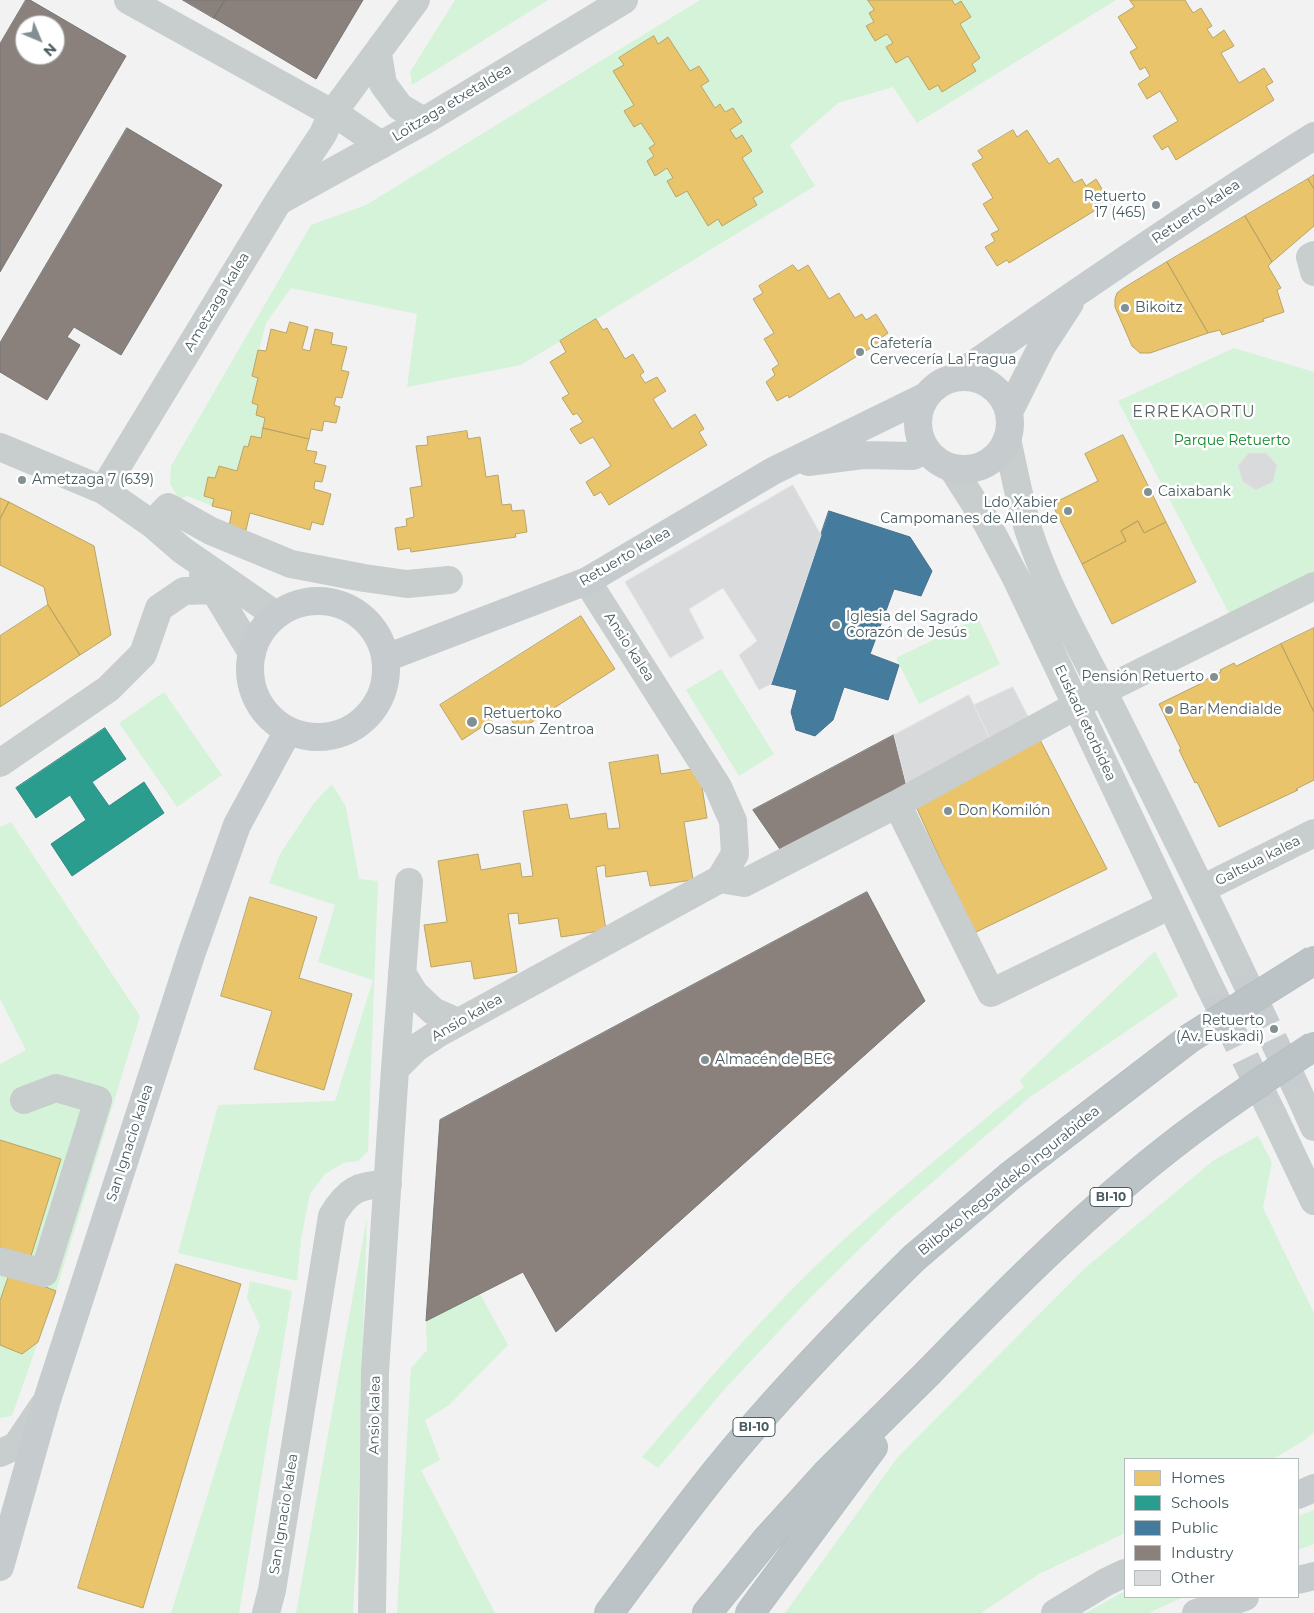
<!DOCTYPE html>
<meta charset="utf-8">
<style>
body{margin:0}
#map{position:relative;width:1314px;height:1613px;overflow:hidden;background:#f2f2f2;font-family:Montserrat,sans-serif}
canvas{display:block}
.legend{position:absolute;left:1124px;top:1458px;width:175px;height:140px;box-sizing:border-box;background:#fff;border:1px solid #b5bdbf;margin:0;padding:6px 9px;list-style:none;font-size:15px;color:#475b60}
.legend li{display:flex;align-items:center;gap:10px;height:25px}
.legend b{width:25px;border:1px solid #b5bdbf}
.north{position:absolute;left:15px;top:15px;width:50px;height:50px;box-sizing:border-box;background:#fff;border:1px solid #b5bdbf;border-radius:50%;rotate:135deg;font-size:14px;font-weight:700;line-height:20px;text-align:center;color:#475b60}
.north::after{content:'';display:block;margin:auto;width:18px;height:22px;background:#839093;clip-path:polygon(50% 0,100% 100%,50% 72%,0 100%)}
</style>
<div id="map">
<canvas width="1314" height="1613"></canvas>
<ul class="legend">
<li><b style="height:14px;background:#e9c46a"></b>Homes</li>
<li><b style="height:14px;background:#2a9d8f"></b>Schools</li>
<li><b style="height:14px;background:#457b9d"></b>Public</li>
<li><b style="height:14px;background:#8a817c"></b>Industry</li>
<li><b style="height:14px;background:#d8dadb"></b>Other</li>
</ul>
<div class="north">N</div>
</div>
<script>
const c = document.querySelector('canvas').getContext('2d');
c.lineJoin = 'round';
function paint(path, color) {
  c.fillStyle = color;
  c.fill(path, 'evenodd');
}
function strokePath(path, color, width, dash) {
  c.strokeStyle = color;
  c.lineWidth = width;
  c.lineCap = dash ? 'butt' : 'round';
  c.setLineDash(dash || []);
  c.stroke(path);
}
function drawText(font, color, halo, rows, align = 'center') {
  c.font = font + ' Montserrat,sans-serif';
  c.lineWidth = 5;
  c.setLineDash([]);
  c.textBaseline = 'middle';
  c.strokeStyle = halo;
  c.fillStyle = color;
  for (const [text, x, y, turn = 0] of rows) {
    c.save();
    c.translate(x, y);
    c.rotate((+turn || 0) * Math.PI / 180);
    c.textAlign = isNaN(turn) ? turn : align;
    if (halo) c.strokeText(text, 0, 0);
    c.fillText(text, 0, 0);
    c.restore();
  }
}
const green = new Path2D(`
 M455 0H548L412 85 410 72Z
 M700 0H1116L917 123 893 87 838 103 790 145 815 186 521 365 407 387 417 314 291 288 266 323 252 376 258 378 252 403 258 405 256 415 265 418 261 438 248 447 244 446 237 471 219 466 215 478 208 477 204 496 214 499 212 506 188 496 179 499 170 484 171 466 311 225 366 205Z
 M1234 348 1314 372V572L1230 615 1118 401Z
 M978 618 1000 664 919 704 896 658Z
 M721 669 774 754 739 776 686 690Z
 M164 692 222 775 177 807 119 723Z
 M332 784 346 807 359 879 378 881 368 1151 358 1161 343 1163 325 1174 310 1194 301 1239 297 1281 178 1253 218 1105 335 1101 373 980 318 962 335 905 269 883 280 854 314 803Z
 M11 822 140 1016 56 1291 12 1416 0 1418V1064L26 1050 0 999V827Z
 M1155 951 1178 996 1030 1097 889 1220 808 1300 723 1391 658 1468 642 1457C706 1383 769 1308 841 1242 900 1188 962 1138 1024 1087L1020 1080Z
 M1258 1136 1272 1162 1263 1208 1314 1313V1432L1305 1440 1273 1459H1125V1533L1039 1574 981 1613H785L897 1458 1084 1269 1214 1160Z
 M367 1217 357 1545 353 1613H296Z
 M250 1281 292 1291 239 1613H171L260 1326 247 1298Z
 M480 1294 508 1345 449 1405 425 1420 440 1460 421 1470 495 1613H397L411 1368 427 1350 426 1321Z
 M1314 1510V1544L1298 1550V1516Z
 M1125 1591V1597H1183L1149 1613H1086Z`);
const homes = new Path2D(`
 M868 0H952L955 5 961 1 971 17 960 24 980 58 972 64 976 71 942 92 938 85 929 90 908 56 896 63 886 47 893 43 887 34 875 41 866 26 874 22 869 13 874 10Z
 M1130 0H1185L1193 13 1201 8 1212 26 1207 29 1213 38 1224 30 1234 46 1221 53 1239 83 1264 68 1273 82 1266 86 1274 100 1176 160 1168 146 1162 150 1153 136 1178 121 1160 91 1147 99 1138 84 1150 76 1145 67 1140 70 1130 52 1137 48 1118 17 1134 7Z
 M654 36 658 44 668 37 690 71 699 66 709 81 701 86 715 108 720 104 725 112 733 108 742 122 730 130 736 139 742 135 752 151 742 158 763 192 753 198 757 205 722 226 718 219 708 226 687 191 676 197 667 181 673 178 667 168 655 176 647 161 654 156 649 148 655 144 641 123 634 127 624 111 634 105 613 71 624 65 619 58Z
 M1013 130 1017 137 1027 130 1049 164 1058 158 1074 183 1082 179 1086 186 1096 179 1108 199 1097 205 1099 208 1009 263 1007 260 997 266 985 247 995 241 991 234 999 230 983 204 993 198 972 164 983 158 978 151Z
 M1314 175V189L1308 179Z
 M1308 179 1314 189V226L1272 262 1245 216Z
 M1245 216 1272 262 1268 266 1281 288 1277 290 1284 312 1263 319 1264 321 1222 335 1220 330 1208 333 1167 262Z
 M1167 262 1208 333 1150 353H1140L1132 346 1115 307V299L1117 293 1122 289Z
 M793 265 798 271 808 265 829 299 839 293 855 318 862 314 866 320 876 314 888 333 878 340 880 342 789 398 788 395 777 401 766 382 775 375 772 369 779 364 764 339 774 333 753 299 763 293 759 286Z
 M596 319 603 330 607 328 625 359 633 354 644 372 640 375 645 383 657 377 666 391 653 399 672 429 695 414 704 429 699 432 707 445 609 505 601 492 594 496 586 482 611 466 593 437 580 444 570 429 583 422 577 413 573 415 562 398 569 394 550 362 566 352 560 341Z
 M290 322 308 327 302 349 310 351 315 329 333 333 331 344 347 347 341 370 349 372 342 398 336 397 334 405 340 407 336 423 324 421 322 431 311 429 309 439 263 428 265 418 256 415 258 405 252 403 258 378 252 376 258 350 266 351 271 329 286 333Z
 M263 428 309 439 306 450 317 452 314 463 326 466 322 482 315 481 314 489 331 494 323 525 312 522 310 530 250 513 246 530 229 526 232 511 212 506 214 499 204 496 208 477 215 478 219 466 237 471 244 446 248 447 251 436 261 438Z
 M467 431 468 439 480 437 486 477 498 475 502 505 511 504 512 511 524 510 527 532 515 534 516 537 411 552 410 548 398 550 395 528 407 526 406 519 414 517 410 488 422 486 416 446 428 445 427 437Z
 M1123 435 1166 522 1144 533 1138 521 1121 531 1126 541 1082 564 1052 504 1098 481 1085 454Z
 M0 498 9 502 0 519Z
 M9 502 94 546 111 635 80 655 48 605 44 587 0 565V519Z
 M1138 521 1144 533 1166 522 1196 582 1112 624 1082 564 1126 541 1121 531Z
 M48 605 80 655 0 707V636Z
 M581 616 615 669 518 731 506 711 462 740 440 705Z
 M1314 628V712L1281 644Z
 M1281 644 1314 712V780L1296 789 1298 790 1219 827 1197 782 1195 783 1179 750 1181 749 1159 704 1204 682 1203 681 1221 672 1220 670 1234 663 1236 666Z
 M1038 736 1107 869 974 933 913 800Z
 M658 755 661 774 699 768 707 818 684 822 693 880 650 886 647 871 606 877 605 865 596 867 606 930 561 937 558 918 519 924 518 913 508 914 517 972 474 979 471 961 431 967 424 925 447 922 438 861 478 854 481 870 520 863 522 877 533 876 523 811 567 804 570 819 606 813 608 829 620 828 609 763Z
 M250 897 317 917 299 978 352 994 324 1090 254 1069 272 1011 221 996Z
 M0 1140 61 1159 31 1256 0 1247Z
 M176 1264 241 1284 143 1608 78 1588Z
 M10 1273 56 1291 38 1342 22 1354 0 1345V1301Z`);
const schools = new Path2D(`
 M105 728 126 759 92 782 109 806 144 782 164 813 72 876 51 844 86 820 70 795 36 818 16 788Z`);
const public = new Path2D(`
 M829 511 910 537 932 571 921 596 894 589 870 654 899 665 888 700 844 687 833 720 815 736 796 730 791 712 797 690 771 684Z`);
const industry = new Path2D(`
 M26 0H30L126 56 0 272V44ZM25 25H55V55H25Z
 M183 0H225L214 18Z
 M225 0H363L316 79 214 18Z
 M127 128 222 185 121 355 74 327 67 337 80 345 47 400 0 372V343Z
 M894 735 908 791 784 855 753 810Z
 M867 892 925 1001 556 1332 523 1272 426 1321 440 1120Z`);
const building = new Path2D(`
 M1249 453H1266L1277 465 1273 482 1256 490 1243 482 1238 466Z
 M793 485 821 535 771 684 759 690 739 655 757 641 723 588 689 609 704 638 670 658 625 582Z
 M1013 687 1034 728 994 747 974 705Z
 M969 695 994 747 908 791 894 735Z`);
const minorTunnel = new Path2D(`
 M1237 963 1302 1100
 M1208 983 1274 1117`);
const minor = new Path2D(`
 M128 0 346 121 381 145
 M378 54 383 84 400 107 424 121
 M281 200 424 121 624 0
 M1314 255 1310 257 1314 272
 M1007 439C1014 471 1020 504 1030 535 1049 592 1080 645 1107 699 1151 787 1195 874 1237 963
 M0 447 103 490 152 524 182 550 276 615
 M952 468 984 518 1016 578 1208 983
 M103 490 278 202 323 134 332 114 416 0
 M152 524 168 507 211 531 291 564 364 578 407 584 449 580
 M203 576 214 590 252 653
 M0 763 108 689 143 654 159 608 184 591 214 590
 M897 804 1103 691 1314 586
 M720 879 744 883 897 804 991 993 1171 905
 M1202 889 1314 833
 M402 973 415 994 433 1011 458 1022
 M395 1069 409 882
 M1302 1100 1314 1127
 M1274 1117 1314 1201
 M0 1261 44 1273 98 1100 56 1088 24 1100
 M0 1453 16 1446 43 1406
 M266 1613 272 1590 332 1216C347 1191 358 1184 388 1184
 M372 1613 375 1372 395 1069 416 1048 439 1033 720 879 735 854 733 821 718 787 587 581`);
const major = new Path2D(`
 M918 423a46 46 0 1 1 92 0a46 46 0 1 1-92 0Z
 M954 378C1072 295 1191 213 1314 136
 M1009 412 1042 346 1070 303
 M808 462 863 455 913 456 926 449
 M250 669a68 68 0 1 1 136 0a68 68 0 1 1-136 0Z
 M386 658 587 581 773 471 926 396
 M1298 1495 1314 1488
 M0 1567 47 1400 192 952 237 825 288 731
 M1298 1580 1314 1576
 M1055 1613 1106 1582 1125 1573
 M1196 1613 1245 1597`);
const highway = new Path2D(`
 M609 1613C645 1564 681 1515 719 1468 779 1394 846 1325 914 1258
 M707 1613 767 1539 826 1474 928 1373
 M750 1613 873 1447`);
const highwayBridge = new Path2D(`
 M914 1258 1010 1176 1190 1038 1314 960
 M928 1373C1008 1290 1091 1207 1183 1137 1225 1105 1270 1075 1314 1046`);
const markers = [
 [1156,205,5,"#839093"],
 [1125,308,5,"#839093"],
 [860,352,5,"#839093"],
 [22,480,5,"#839093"],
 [1148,492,5,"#839093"],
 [1068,511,5,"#839093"],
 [836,625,5,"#839093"],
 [1214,677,5,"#839093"],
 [1169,710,5,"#839093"],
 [472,722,6,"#839093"],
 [948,811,5,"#839093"],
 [1274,1029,5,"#839093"],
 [705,1060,5,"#839093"]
];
const shields = [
 [1111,1197,42],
 [754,1427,42]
];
const shieldNames = [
 ["BI-10",1111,1197],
 ["BI-10",754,1427]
];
const streetNames = [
 ["Loitzaga etxetaldea",452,103,-31],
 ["Retuerto kalea",1196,212,-34],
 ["Ametzaga kalea",217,302,-59],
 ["Retuerto kalea",625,557,-30],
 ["Ansio kalea",629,647,57],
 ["Euskadi etorbidea",1085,723,65],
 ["Galtsua kalea",1258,861,-27],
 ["Ansio kalea",467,1018,-30],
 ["San Ignacio kalea",130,1143,-72],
 ["Bilboko hegoaldeko ingurabidea",1009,1181,-39],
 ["Ansio kalea",375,1415,-89],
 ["San Ignacio kalea",284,1514,-81]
];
const poiNames = [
 ["Retuerto",1146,197,"right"],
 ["17 (465)",1146,213,"right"],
 ["Bikoitz",1135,308],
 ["Cafetería",870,344],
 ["Cervecería La Fragua",870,360],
 ["Ametzaga 7 (639)",32,480],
 ["Caixabank",1158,492],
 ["Ldo Xabier",1058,503,"right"],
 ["Campomanes de Allende",1058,519,"right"],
 ["Iglesia del Sagrado",846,617],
 ["Corazón de Jesús",846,633],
 ["Pensión Retuerto",1204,677,"right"],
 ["Bar Mendialde",1179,710],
 ["Retuertoko",483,714],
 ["Osasun Zentroa",483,730],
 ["Don Komilón",958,811],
 ["Retuerto",1264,1021,"right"],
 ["(Av. Euskadi)",1264,1037,"right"],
 ["Almacén de BEC",715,1060]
];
const parkNames = [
 ["Parque Retuerto",1232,441]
];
const quarterNames = [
 ["ERREKAORTU",1194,412]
];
paint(green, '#d5f3d8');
paint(homes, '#e9c46a');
strokePath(homes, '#b8a467', 1);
paint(schools, '#2a9d8f');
strokePath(schools, '#338981', 1);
paint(public, '#457b9d');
strokePath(public, '#46718b', 1);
paint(industry, '#8a817c');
strokePath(industry, '#767674', 1);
paint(building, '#d8dadb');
strokePath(building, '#e4e4e5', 1);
strokePath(minorTunnel, '#c7ccce', 28, [28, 14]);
strokePath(highway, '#b6bfc2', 30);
strokePath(minor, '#c8cdce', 28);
strokePath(major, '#c6cccd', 28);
strokePath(highway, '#bbc3c6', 28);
strokePath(highwayBridge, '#b6bfc2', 30, []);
strokePath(highwayBridge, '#bbc3c6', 28);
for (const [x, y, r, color] of markers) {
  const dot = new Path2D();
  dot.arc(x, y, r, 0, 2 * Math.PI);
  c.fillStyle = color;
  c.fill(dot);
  strokePath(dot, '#fff', 2);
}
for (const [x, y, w] of shields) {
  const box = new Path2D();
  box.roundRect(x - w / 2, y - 9.5, w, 19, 4);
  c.fillStyle = '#fff';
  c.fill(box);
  strokePath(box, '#475b60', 1);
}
drawText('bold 12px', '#475b60', null, shieldNames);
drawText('14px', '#475b60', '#fff', streetNames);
drawText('14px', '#475b60', '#fff', poiNames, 'left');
drawText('14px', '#11882a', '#fff', parkNames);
c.letterSpacing = '1px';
drawText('16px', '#5d6466', '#fff', quarterNames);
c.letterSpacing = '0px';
</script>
